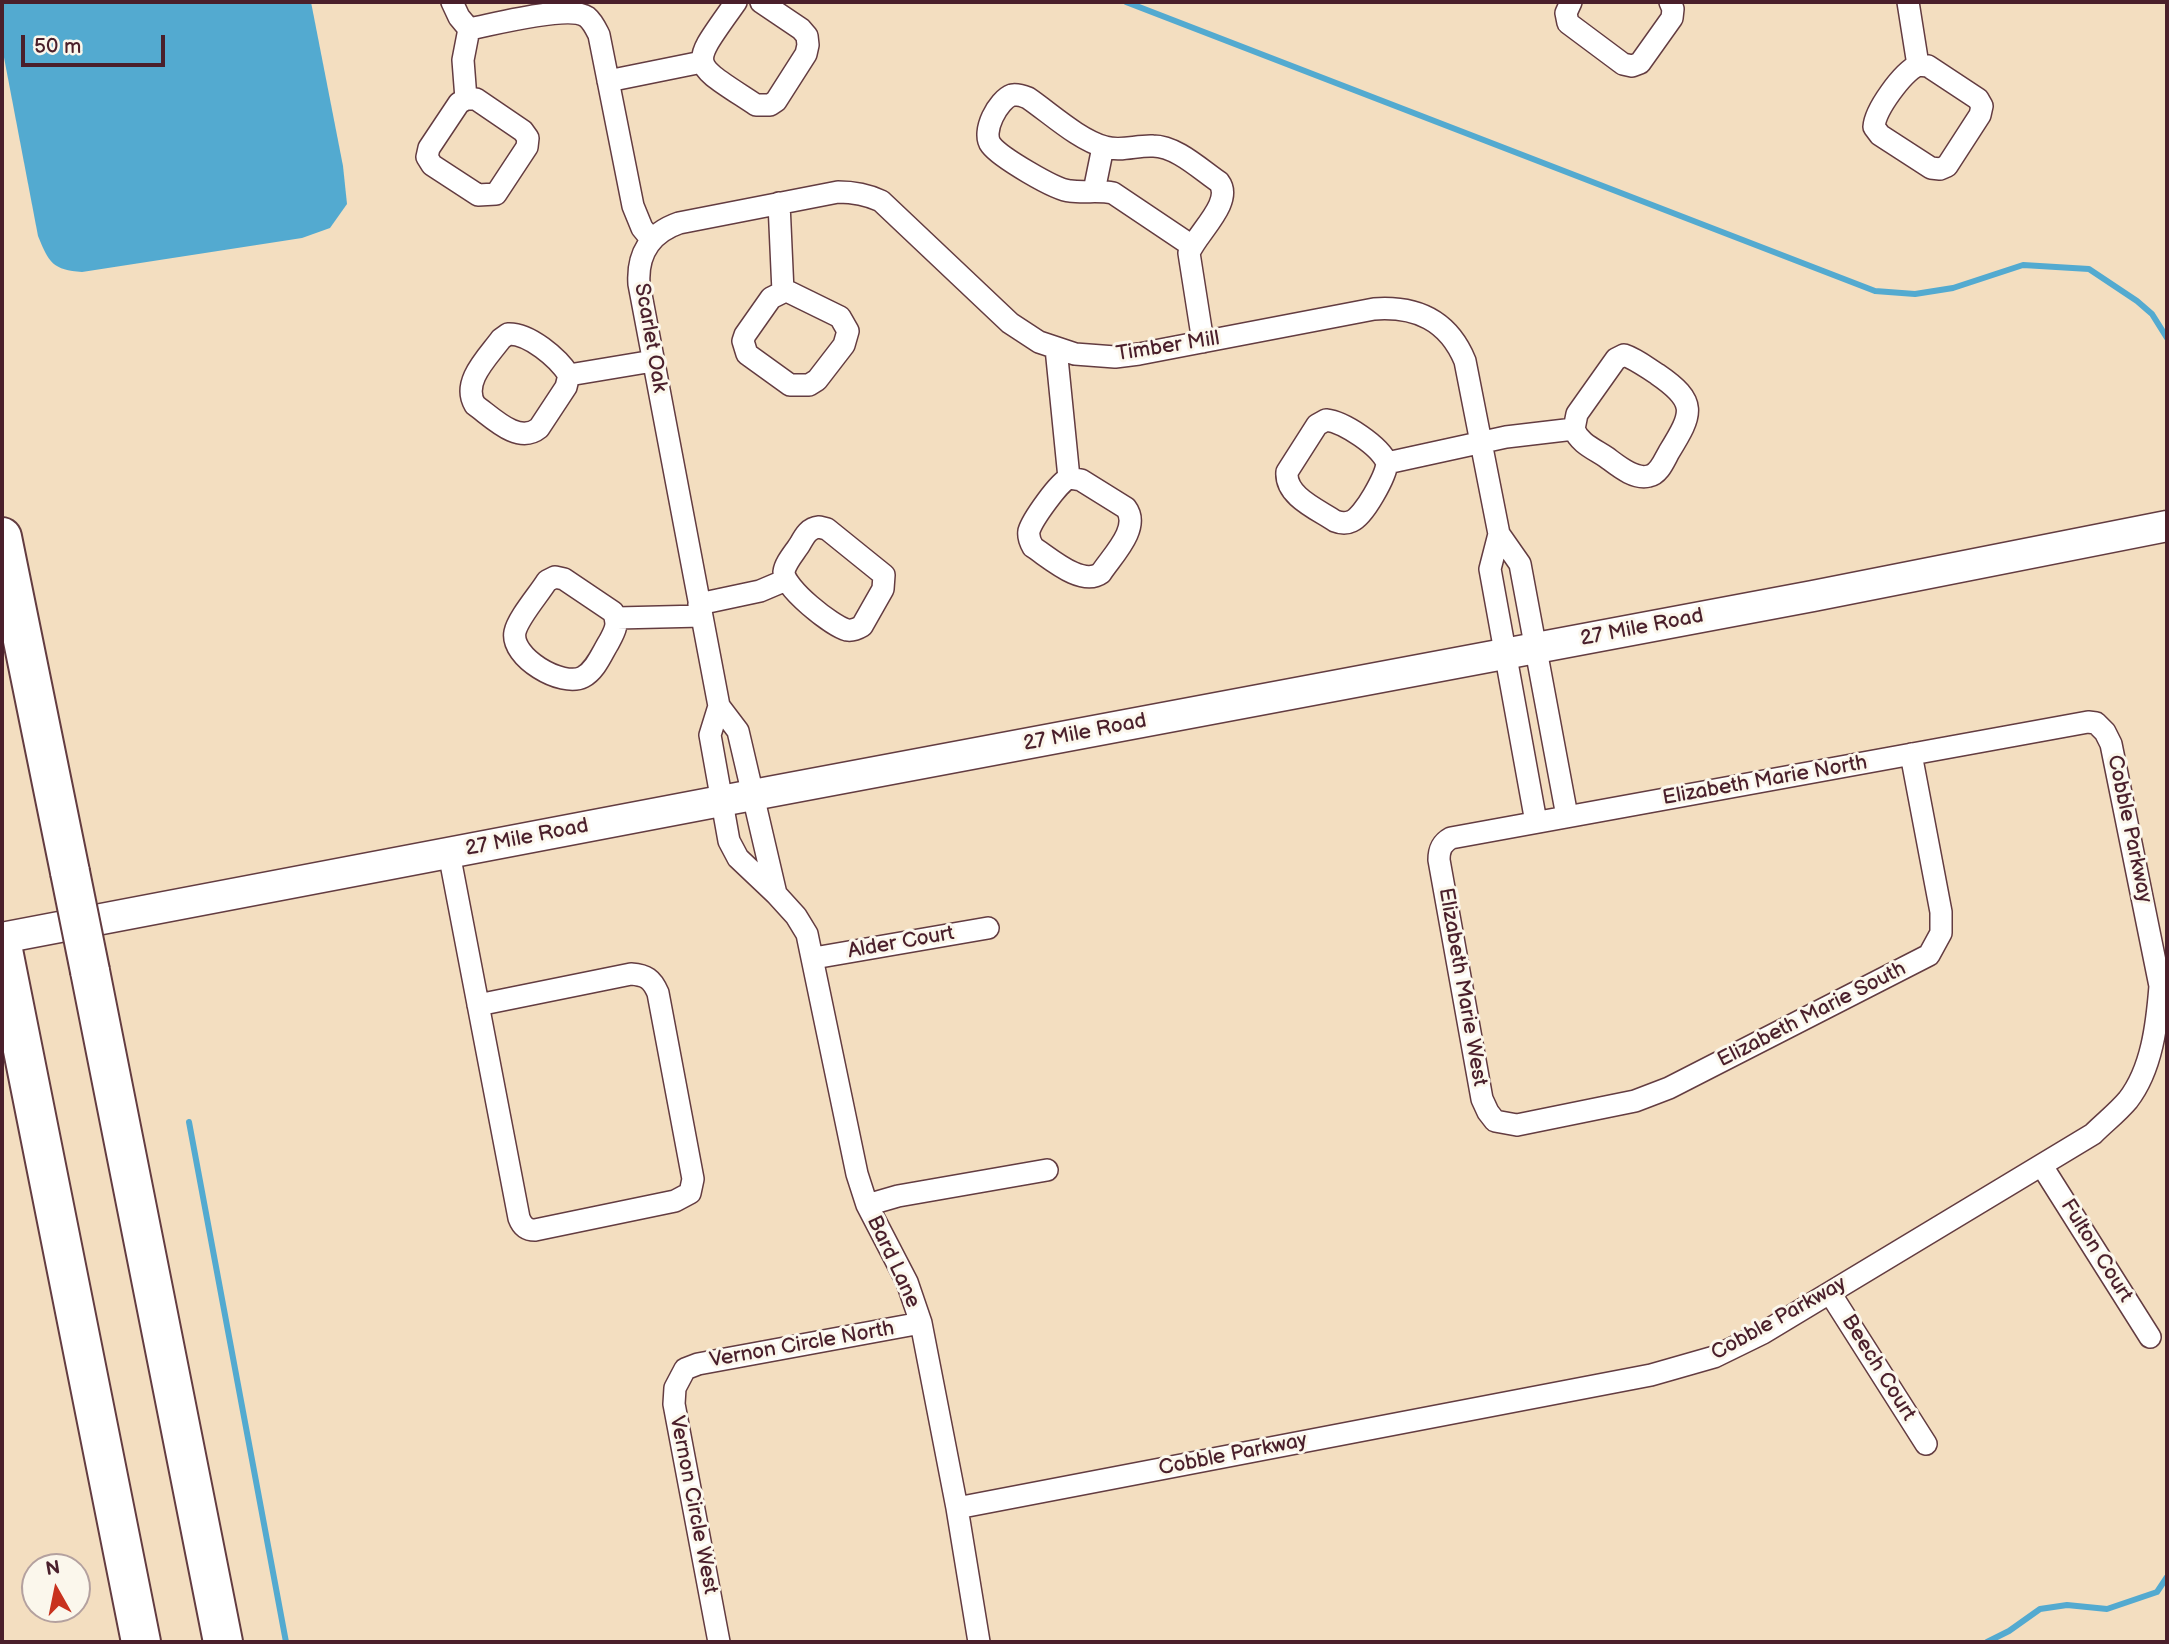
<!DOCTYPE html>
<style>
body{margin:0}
#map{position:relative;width:2169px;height:1644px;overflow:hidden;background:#f3dec0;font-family:"Balsamiq Sans",sans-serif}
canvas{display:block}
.frame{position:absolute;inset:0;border:4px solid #4a1f2b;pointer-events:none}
.north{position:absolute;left:21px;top:1553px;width:70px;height:70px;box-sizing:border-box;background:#fbf7ec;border:2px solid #b4a19f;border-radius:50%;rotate:351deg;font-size:19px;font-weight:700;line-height:28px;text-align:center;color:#4a1f2b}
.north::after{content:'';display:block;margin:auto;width:24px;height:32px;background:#c8321e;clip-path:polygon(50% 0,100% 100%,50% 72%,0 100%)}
.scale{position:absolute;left:21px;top:35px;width:144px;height:32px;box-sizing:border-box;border:4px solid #4a1f2b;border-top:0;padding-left:9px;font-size:21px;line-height:24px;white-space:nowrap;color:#4a1f2b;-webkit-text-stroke:5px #fbf7ec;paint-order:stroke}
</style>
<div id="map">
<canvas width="2169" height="1644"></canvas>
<div class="frame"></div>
<div class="north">N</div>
<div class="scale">50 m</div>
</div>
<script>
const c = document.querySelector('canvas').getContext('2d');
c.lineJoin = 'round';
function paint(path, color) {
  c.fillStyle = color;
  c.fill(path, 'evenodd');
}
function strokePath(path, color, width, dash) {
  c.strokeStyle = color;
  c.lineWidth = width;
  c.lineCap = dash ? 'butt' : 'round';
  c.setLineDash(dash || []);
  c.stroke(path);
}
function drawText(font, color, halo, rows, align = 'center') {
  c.font = font + ' "Balsamiq Sans",sans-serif';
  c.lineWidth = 6;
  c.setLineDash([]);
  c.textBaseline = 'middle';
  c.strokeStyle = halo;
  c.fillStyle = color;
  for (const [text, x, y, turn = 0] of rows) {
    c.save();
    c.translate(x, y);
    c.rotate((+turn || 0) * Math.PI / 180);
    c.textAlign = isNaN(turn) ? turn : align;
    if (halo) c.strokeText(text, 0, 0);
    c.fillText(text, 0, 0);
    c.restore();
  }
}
const water = new Path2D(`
 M2 2H311L343 166 347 204 330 228 302 238 82 272C53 270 49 263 38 236L2 47Z`);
const stream = new Path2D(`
 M1126 2 1875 291 1915 294 1953 288 2023 265 2089 269 2137 301 2152 314 2167 338
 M189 1122 286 1642
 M1987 1642 2009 1631 2040 1609 2067 1605 2107 1609 2157 1592 2167 1577`);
const street = new Path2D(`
 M452 2 459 17 469 29
 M736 2C689 69 688 60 756 105H770L776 101 806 54 808 45 807 36 801 29 761 2
 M1571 2 1566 13 1568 23 1623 64 1632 66 1640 63 1672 18 1673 9 1670 2
 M1908 2 1918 65
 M469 29C492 25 569 4 587 17 593 22 596 29 599 35L633 206 642 228 651 239
 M1918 65 1928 66 1978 99 1982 106 1980 115 1947 166 1940 169 1931 168 1880 135 1874 127C1875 110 1902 73 1918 65Z
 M608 81 702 62
 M466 99H476L523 131 528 138 527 147 496 194 478 195 432 165 427 157 429 148 459 103Z
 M466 99 463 60 469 29
 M1094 191 1103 147
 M779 203 783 292
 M1192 246 1113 193C1099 190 1085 193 1070 191 1055 190 1000 157 991 145 981 132 998 100 1012 95 1018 94 1023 96 1028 98 1050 113 1079 140 1105 147 1121 152 1137 145 1153 146 1176 146 1200 169 1219 182 1234 202 1197 233 1189 253L1203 342
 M783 292H789L840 317 848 331 844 345 817 380 809 385H790L747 354 743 341 745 335 771 298Z
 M508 334C529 333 558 358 569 375L566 387 539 428C518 445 492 417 475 405 461 382 488 357 501 339Z
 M1056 348 1069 478
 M1624 355C1636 359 1646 367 1657 374 1698 402 1693 413 1669 452 1664 461 1659 474 1649 476 1634 480 1617 465 1606 457 1594 449 1579 443 1574 429L1577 414 1616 359Z
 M569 375 653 361
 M1326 420C1344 422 1380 446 1387 463 1386 476 1364 516 1352 521 1346 524 1340 523 1335 521 1317 509 1285 496 1287 472L1317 425Z
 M1387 463 1506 437 1574 429
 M1069 478 1081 480 1126 508C1141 528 1112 556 1101 573 1082 587 1050 558 1033 547 1030 542 1028 537 1029 531 1032 520 1059 482 1069 478Z
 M819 527 827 529 884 575 883 589 862 626C857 629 853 631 847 630 832 626 784 588 784 572 785 563 795 552 800 544 805 535 809 528 819 527Z
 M555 577 564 579 613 612C619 624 615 631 609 642 602 653 596 670 583 677 562 688 510 657 515 632 518 618 539 594 547 581Z
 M699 604 760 591 786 580
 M617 618 702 616
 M719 706 639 284C637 254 650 233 679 223L838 192C854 192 866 194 881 201L1010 323 1039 342 1075 354 1115 357 1139 354 1374 309C1416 306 1448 320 1465 361L1499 534
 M1536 822 1490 569 1499 534 1520 564 1567 816
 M449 853 519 1218C522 1226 527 1230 535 1230L675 1201 690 1193 693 1179 658 993C652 979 646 975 631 974L478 1005
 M776 894 738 731 719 706 710 735 729 841 738 858 776 894 796 916 807 934 857 1174 867 1205 907 1282 921 1323 957 1508 979 1642
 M814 958 988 928
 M2042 1166 2150 1337
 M867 1205 898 1196 1047 1170
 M1830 1293 1926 1444
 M957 1508 1651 1375 1714 1357 1763 1333 2093 1134C2104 1123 2118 1112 2128 1100 2152 1069 2157 1024 2160 986L2111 744 2105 732 2096 723 2088 722 1451 838C1442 843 1439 849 1439 860L1482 1099 1488 1112 1495 1121 1517 1125 1635 1101 1669 1088 1929 955 1941 933V912L1911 754
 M719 1642 674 1404 675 1388 685 1369 698 1364 921 1323`);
const secondary = new Path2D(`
 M2 938 721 801 1813 596 2167 526`);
const highway = new Path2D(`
 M2 537 70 872
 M2 945 141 1642
 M90 971 223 1642`);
const highwayBridge = new Path2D(`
 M70 872 90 971`);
const streetNames = [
 ["Scarlet Oak",650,338,80],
 ["Timber Mill",1168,347,-9],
 ["27 Mile Road",1642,628,-11],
 ["27 Mile Road",1085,733,-11],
 ["Elizabeth Marie North",1765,781,-10],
 ["Cobble Parkway",2129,829,78],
 ["27 Mile Road",527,838,-11],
 ["Alder Court",901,943,-10],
 ["Elizabeth Marie West",1462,987,80],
 ["Elizabeth Marie South",1812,1015,-27],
 ["Fulton Court",2096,1251,58],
 ["Bard Lane",893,1262,65],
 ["Cobble Parkway",1779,1319,-29],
 ["Vernon Circle North",802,1345,-10],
 ["Beech Court",1878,1368,58],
 ["Cobble Parkway",1233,1455,-11],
 ["Vernon Circle West",693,1505,79]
];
paint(water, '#53aad0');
strokePath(stream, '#53aad0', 6);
strokePath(street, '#633c41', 24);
strokePath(secondary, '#633c41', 33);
strokePath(highway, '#633c41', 42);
strokePath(street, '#fff', 21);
strokePath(secondary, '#fff', 30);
strokePath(highway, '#fff', 38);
strokePath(highwayBridge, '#633c41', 42, []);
strokePath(highwayBridge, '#fff', 38);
drawText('21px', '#4a1f2b', '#fbf7ec', streetNames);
</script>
